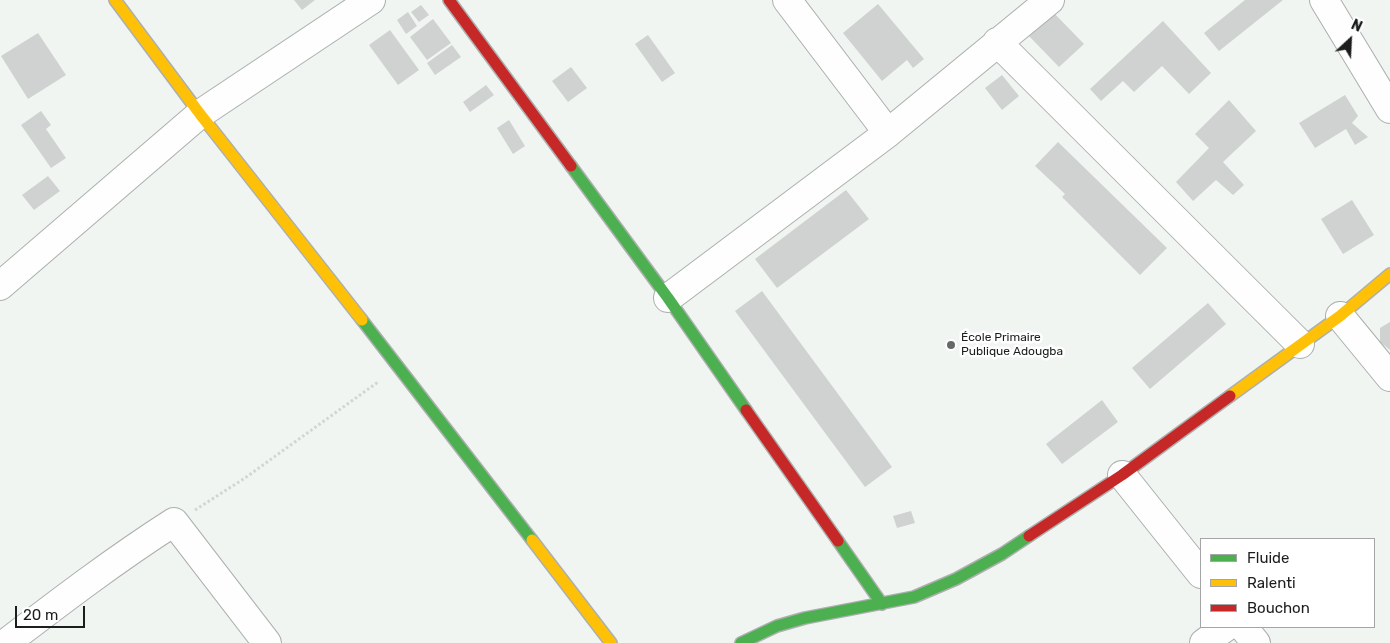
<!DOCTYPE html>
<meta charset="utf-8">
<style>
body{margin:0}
#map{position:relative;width:1390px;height:643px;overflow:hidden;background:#f0f5f2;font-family:Rubik,sans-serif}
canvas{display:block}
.legend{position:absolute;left:1200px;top:538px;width:175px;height:90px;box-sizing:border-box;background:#fff;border:1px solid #a4a5a4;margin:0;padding:6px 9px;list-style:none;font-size:15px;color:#1b1e1c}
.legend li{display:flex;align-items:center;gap:10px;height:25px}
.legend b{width:25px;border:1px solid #a4a5a4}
.north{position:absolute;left:1325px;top:15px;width:50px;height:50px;-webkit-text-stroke:4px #fff;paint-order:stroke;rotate:25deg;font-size:14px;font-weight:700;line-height:20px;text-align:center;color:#1b1e1c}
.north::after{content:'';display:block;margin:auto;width:18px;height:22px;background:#1b1e1c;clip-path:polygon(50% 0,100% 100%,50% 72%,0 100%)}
.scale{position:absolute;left:15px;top:606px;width:70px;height:22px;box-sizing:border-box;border:2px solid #1b1e1c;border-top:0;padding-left:6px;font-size:15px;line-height:18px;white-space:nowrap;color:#1b1e1c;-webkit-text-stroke:4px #fff;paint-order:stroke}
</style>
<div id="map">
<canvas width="1390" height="643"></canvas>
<ul class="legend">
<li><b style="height:6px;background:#4caf50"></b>Fluide</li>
<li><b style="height:6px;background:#ffc107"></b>Ralenti</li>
<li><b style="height:6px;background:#c62828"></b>Bouchon</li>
</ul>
<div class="north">N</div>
<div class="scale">20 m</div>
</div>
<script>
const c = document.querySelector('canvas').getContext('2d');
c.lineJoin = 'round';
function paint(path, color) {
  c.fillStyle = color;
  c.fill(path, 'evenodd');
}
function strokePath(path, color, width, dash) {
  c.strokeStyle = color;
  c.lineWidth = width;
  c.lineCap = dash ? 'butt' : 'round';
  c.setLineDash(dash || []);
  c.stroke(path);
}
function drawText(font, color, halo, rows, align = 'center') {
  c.font = font + ' Rubik,sans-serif';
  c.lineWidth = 5;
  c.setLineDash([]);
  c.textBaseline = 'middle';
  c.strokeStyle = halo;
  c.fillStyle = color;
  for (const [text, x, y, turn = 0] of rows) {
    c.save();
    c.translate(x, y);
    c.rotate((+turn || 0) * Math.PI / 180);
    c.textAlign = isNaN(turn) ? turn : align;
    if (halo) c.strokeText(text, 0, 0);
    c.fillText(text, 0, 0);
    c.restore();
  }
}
const building = new Path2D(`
 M294 0H315L302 10Z
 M1245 0H1283L1219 51 1204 33Z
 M878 4 924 59 913 68 907 60 882 81 843 33Z
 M421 5 429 15 419 22 411 12Z
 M1052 11 1084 44 1059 67 1027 34Z
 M408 12 417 26 406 34 397 20Z
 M433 19 451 43 427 60 410 37Z
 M1163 21 1211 73 1189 94 1162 66 1134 92 1123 81 1101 101 1090 89Z
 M390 30 419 70 398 85 369 45Z
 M38 33 66 75 28 99 1 56Z
 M648 35 675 73 662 82 635 44Z
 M452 45 461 57 435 75 427 63Z
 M571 67 587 88 568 102 552 81Z
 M1002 75 1019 96 1002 110 985 88Z
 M486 85 494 95 470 112 463 102Z
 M1345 95 1358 116 1352 123 1368 137 1355 145 1346 129 1315 148 1299 123Z
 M1229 100 1256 131 1223 162 1244 185 1233 195 1216 180 1193 201 1176 182 1209 148 1195 134Z
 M41 111 51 125 46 129 66 158 51 168 21 125Z
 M509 120 525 146 513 154 497 128Z
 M1058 142 1167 248 1140 275 1062 197 1065 194 1035 166Z
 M48 176 60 191 34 210 22 195Z
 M846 190 869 219 777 288 755 259Z
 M1352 200 1374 235 1343 254 1321 219Z
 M762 291 892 467 865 487 735 311Z
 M1208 303 1226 324 1150 389 1132 368Z
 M1390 322V350L1380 342V328Z
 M1102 400 1118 422 1062 464 1046 444Z
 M911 511 915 523 897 528 893 516Z`);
const path = new Path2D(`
 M195 510 245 478 378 382`);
const street = new Path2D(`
 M787 0 888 133
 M1324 0 1390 109
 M997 42 1300 344
 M0 286 200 114 371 0
 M668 298 888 133 1050 0
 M1340 316 1390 377
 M1122 475 1201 574
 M1243 627 1256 643
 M6 643C61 601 116 559 174 522L267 643
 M1204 643 1226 627`);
const fast = new Path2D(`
 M571 166 668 298 746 410
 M362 320 532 540
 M838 541 882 604
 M741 643 777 626 805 618 914 597 956 579 1002 554 1029 536`);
const slow = new Path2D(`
 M115 0 200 114 362 320
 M1230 396 1340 316 1390 274
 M532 540 611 643`);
const jam = new Path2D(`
 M449 0 571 166
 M746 410 838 541
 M1029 536 1122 475 1230 396`);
const markers = [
 [951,345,5,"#666967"]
];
const poiNames = [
 ["École Primaire",961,338],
 ["Publique Adougba",961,352]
];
paint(building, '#cfd2d0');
strokePath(street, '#acafad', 30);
strokePath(fast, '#acafad', 14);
strokePath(slow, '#acafad', 14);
strokePath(jam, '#acafad', 14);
strokePath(path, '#d3d4d3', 3, [2.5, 2.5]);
strokePath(street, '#fdfefd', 28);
strokePath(fast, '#4caf50', 11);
strokePath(slow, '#ffc107', 11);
strokePath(jam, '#c62828', 11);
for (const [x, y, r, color] of markers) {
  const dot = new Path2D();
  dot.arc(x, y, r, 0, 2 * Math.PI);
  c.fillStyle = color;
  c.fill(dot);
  strokePath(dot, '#fff', 2);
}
drawText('12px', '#1b1e1c', '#fff', poiNames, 'left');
</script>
